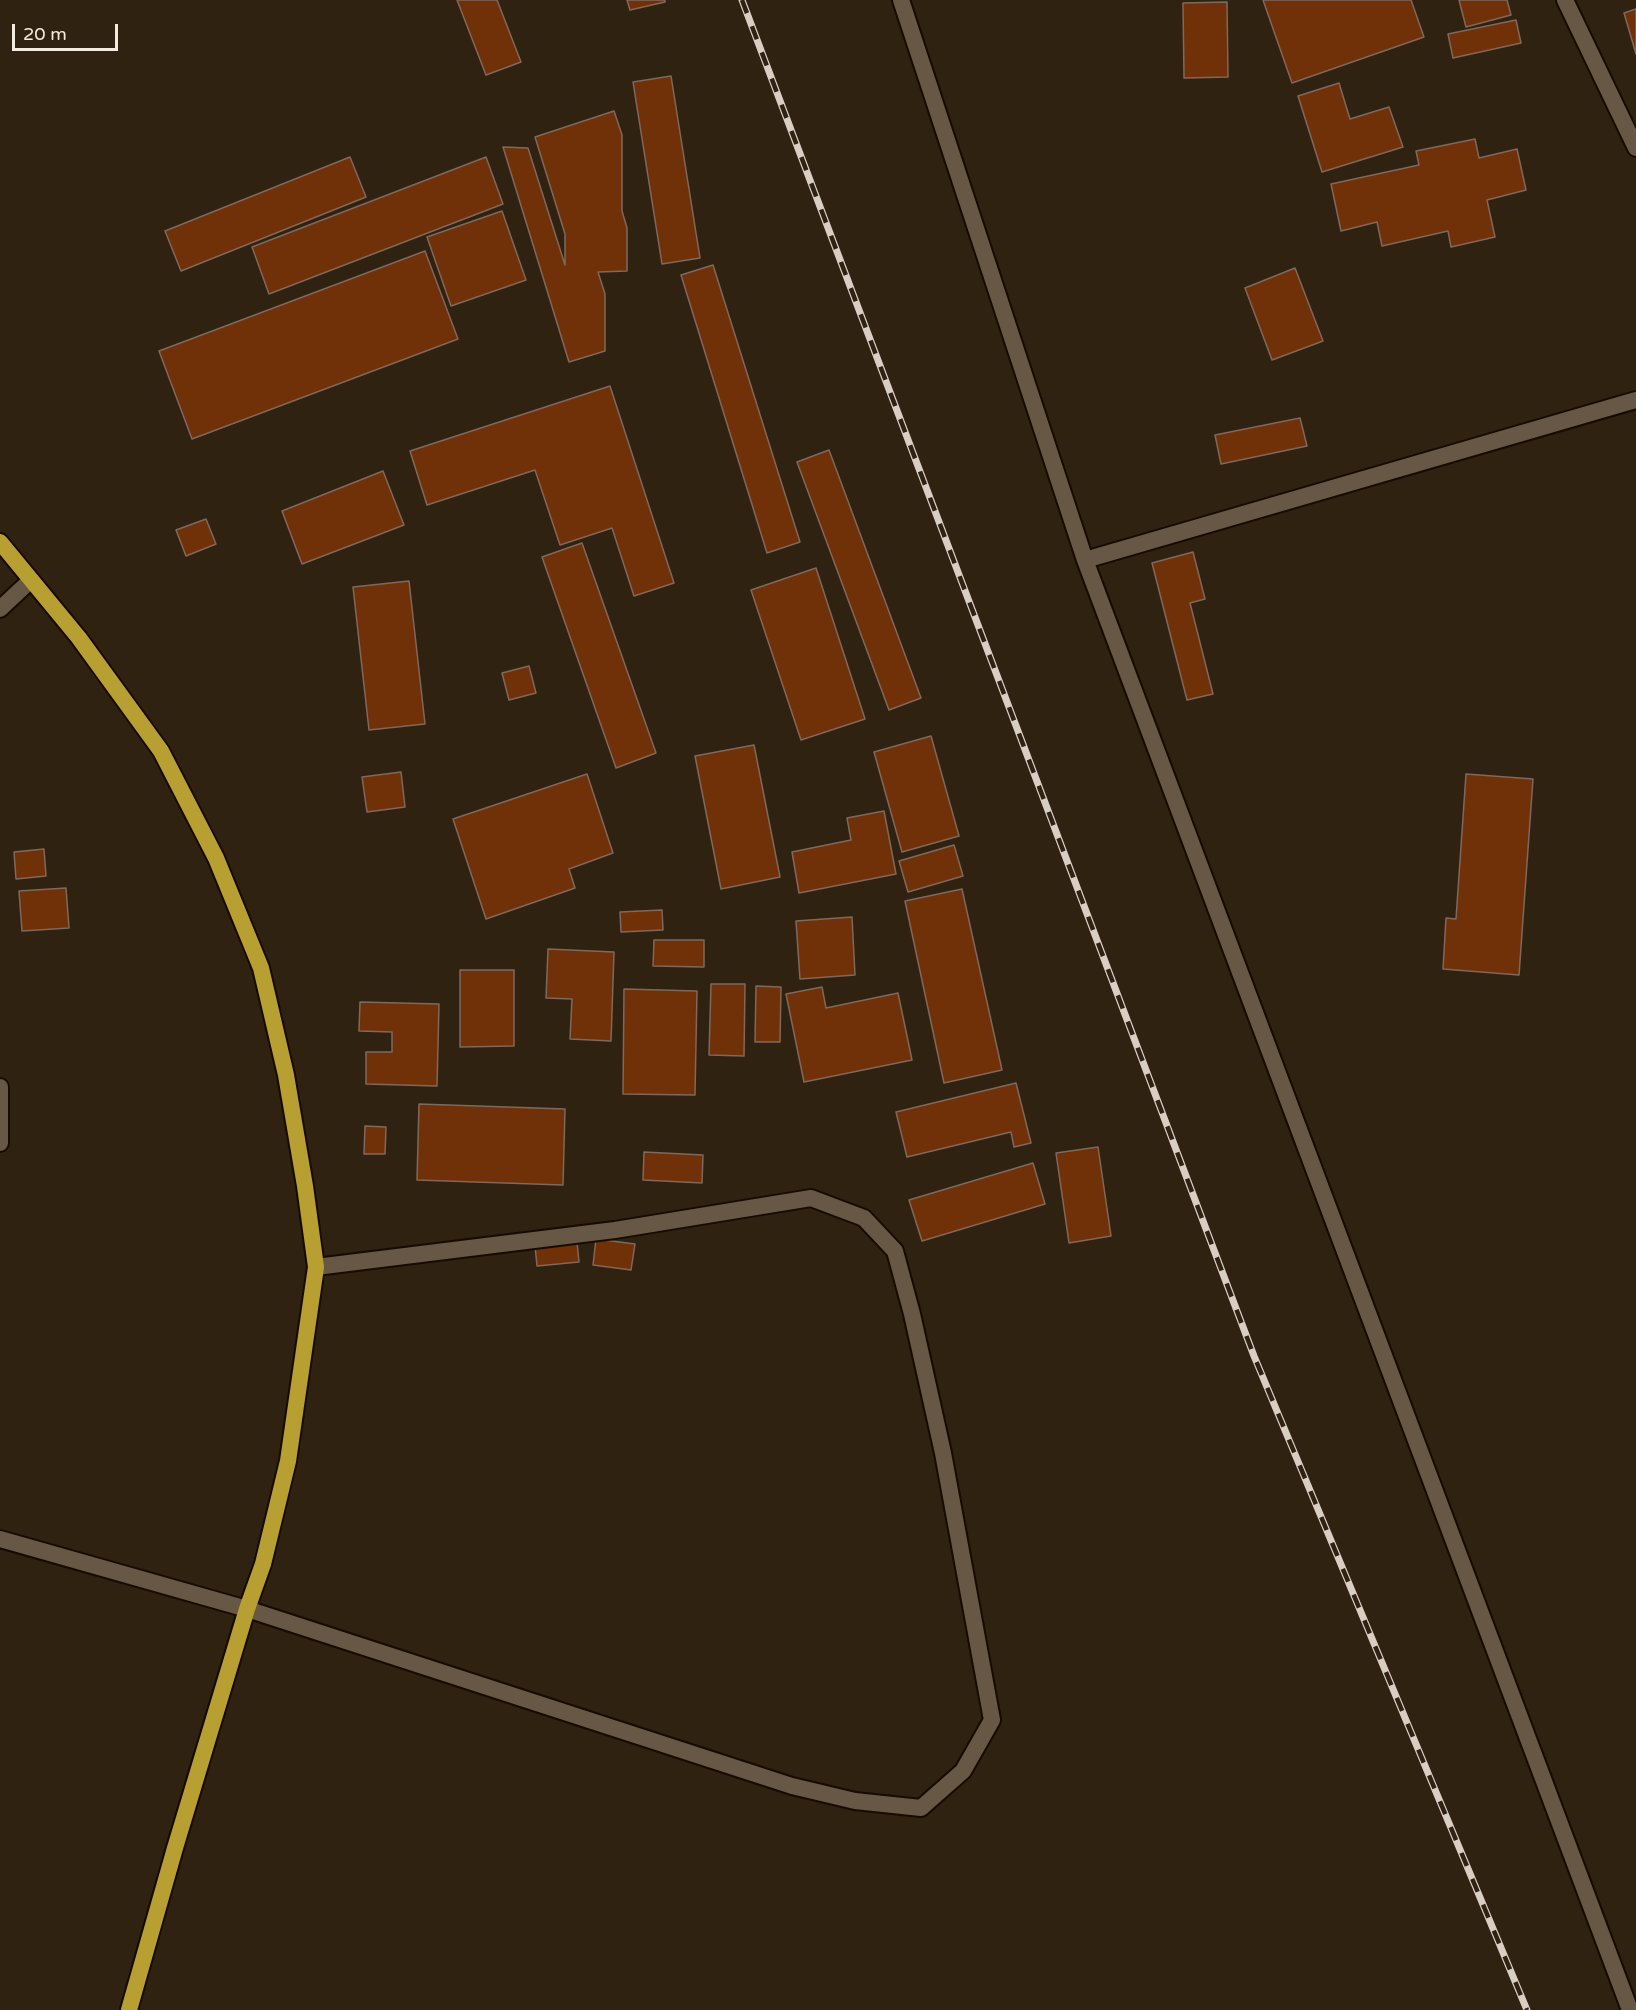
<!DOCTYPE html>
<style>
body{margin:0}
#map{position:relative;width:1636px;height:2010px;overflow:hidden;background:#2f2211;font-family:"Varela Round",sans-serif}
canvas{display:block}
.scale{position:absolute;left:12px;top:24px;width:106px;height:27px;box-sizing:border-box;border:3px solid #f4eae0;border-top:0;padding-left:8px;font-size:18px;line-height:21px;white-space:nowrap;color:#f4eae0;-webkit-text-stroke:4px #2f2211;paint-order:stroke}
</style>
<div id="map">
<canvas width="1636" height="2010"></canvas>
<div class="scale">20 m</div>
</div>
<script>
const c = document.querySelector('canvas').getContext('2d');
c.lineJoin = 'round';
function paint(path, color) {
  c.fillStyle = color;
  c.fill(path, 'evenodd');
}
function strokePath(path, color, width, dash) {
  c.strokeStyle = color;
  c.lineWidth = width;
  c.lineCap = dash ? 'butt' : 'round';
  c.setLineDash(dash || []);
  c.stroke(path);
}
const building = new Path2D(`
 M457 0H497L521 62 486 75Z
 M627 0H665V2L630 10Z
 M1263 0H1411L1424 37 1292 83Z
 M1459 0H1507L1511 15 1466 27Z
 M1227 2 1228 77 1184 78 1183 3Z
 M1636 9V54L1624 13Z
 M1516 20 1521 43 1453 58 1448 34Z
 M671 76 700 258 662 264 633 82Z
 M1339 83 1350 119 1389 107 1403 147 1322 172 1298 96Z
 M614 111 622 135V211L627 228V271L598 272 605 294V351L569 362 503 147 528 148 565 265V234L535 137Z
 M1475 139 1479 158 1517 149 1526 190 1487 200 1495 237 1451 247 1448 231 1382 246 1377 222 1341 231 1331 184 1419 165 1416 151Z
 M350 157 366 197 181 271 165 231Z
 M486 157 503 204 269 294 252 247Z
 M502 211 526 280 451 306 427 237Z
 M425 251 458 339 192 439 159 351Z
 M713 265 800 542 767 553 681 275Z
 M1295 268 1323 341 1272 360 1245 288Z
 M610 386 674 583 634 596 612 528 560 545 535 470 427 505 410 451Z
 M1300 418 1307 446 1221 464 1215 435Z
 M829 450 921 698 889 710 797 462Z
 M383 471 404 525 302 564 282 511Z
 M206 519 216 544 186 556 176 530Z
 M582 543 656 753 616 768 542 557Z
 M1193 552 1205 599 1190 603 1213 694 1187 700 1152 563Z
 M816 568 865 719 801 740 751 590Z
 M409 581 425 724 369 730 353 587Z
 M529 666 536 693 509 700 502 673Z
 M931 736 959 836 902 852 874 752Z
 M754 745 780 877 721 889 695 756Z
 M401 772 405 807 367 812 362 777Z
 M587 774 613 853 569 869 575 888 486 919 453 819Z
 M1466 774 1533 779 1519 975 1443 969 1446 918 1456 919Z
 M884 811 896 874 799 893 792 852 851 840 847 818Z
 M954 845 963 876 908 892 899 861Z
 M44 849 46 876 16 879 14 852Z
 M66 888 69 928 22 931 19 891Z
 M962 889 1002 1070 944 1083 905 901Z
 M662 910 663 930 621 932 620 912Z
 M852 917 855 975 800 979 796 921Z
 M654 940H704V967L653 966Z
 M548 949 614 952 611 1041 570 1039 572 999 546 998Z
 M460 970H514V1046L460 1047Z
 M711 984H745L744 1056 709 1055Z
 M756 986 781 987 780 1042H755Z
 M822 987 826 1008 898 993 912 1060 804 1082 786 994Z
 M624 989 697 991 695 1095 623 1094Z
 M360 1002 439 1004 437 1086 366 1084V1052H392V1032L359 1031Z
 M1016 1083 1031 1143 1014 1147 1011 1132 907 1157 896 1112Z
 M419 1104 565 1109 563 1185 417 1180Z
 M365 1126 386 1127 385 1154H364Z
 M1098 1147 1111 1236 1069 1243 1056 1153Z
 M644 1152 703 1155 702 1183 643 1180Z
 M1033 1163 1045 1204 922 1241 909 1200Z
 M596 1239 635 1244 631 1270 593 1265Z
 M577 1242 579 1262 537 1266 535 1246Z`);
const minor = new Path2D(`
 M901 0 1085 560 1630 2010
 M1565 0 1636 148
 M1085 560 1636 400
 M0 609 31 580
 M0 1087V1143
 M0 1539 247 1609 792 1786 855 1801 921 1808 963 1771 992 1720 943 1453 912 1314 895 1251 864 1218 811 1198 615 1230 316 1267`);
const trunk = new Path2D(`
 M0 542 79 638 161 751 216 858 261 968 286 1075 305 1186 316 1267 288 1461 263 1564 247 1609 175 1848 129 2010`);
const rail = new Path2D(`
 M742 0 1254 1356 1527 2010`);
paint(building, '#703008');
strokePath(building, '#80685d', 1.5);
strokePath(minor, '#170b00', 20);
strokePath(trunk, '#170b00', 20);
strokePath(minor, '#675745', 16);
strokePath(trunk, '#b89f32', 16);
strokePath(rail, '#d9cec3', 7);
strokePath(rail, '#2f2211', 4.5, [14]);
</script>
